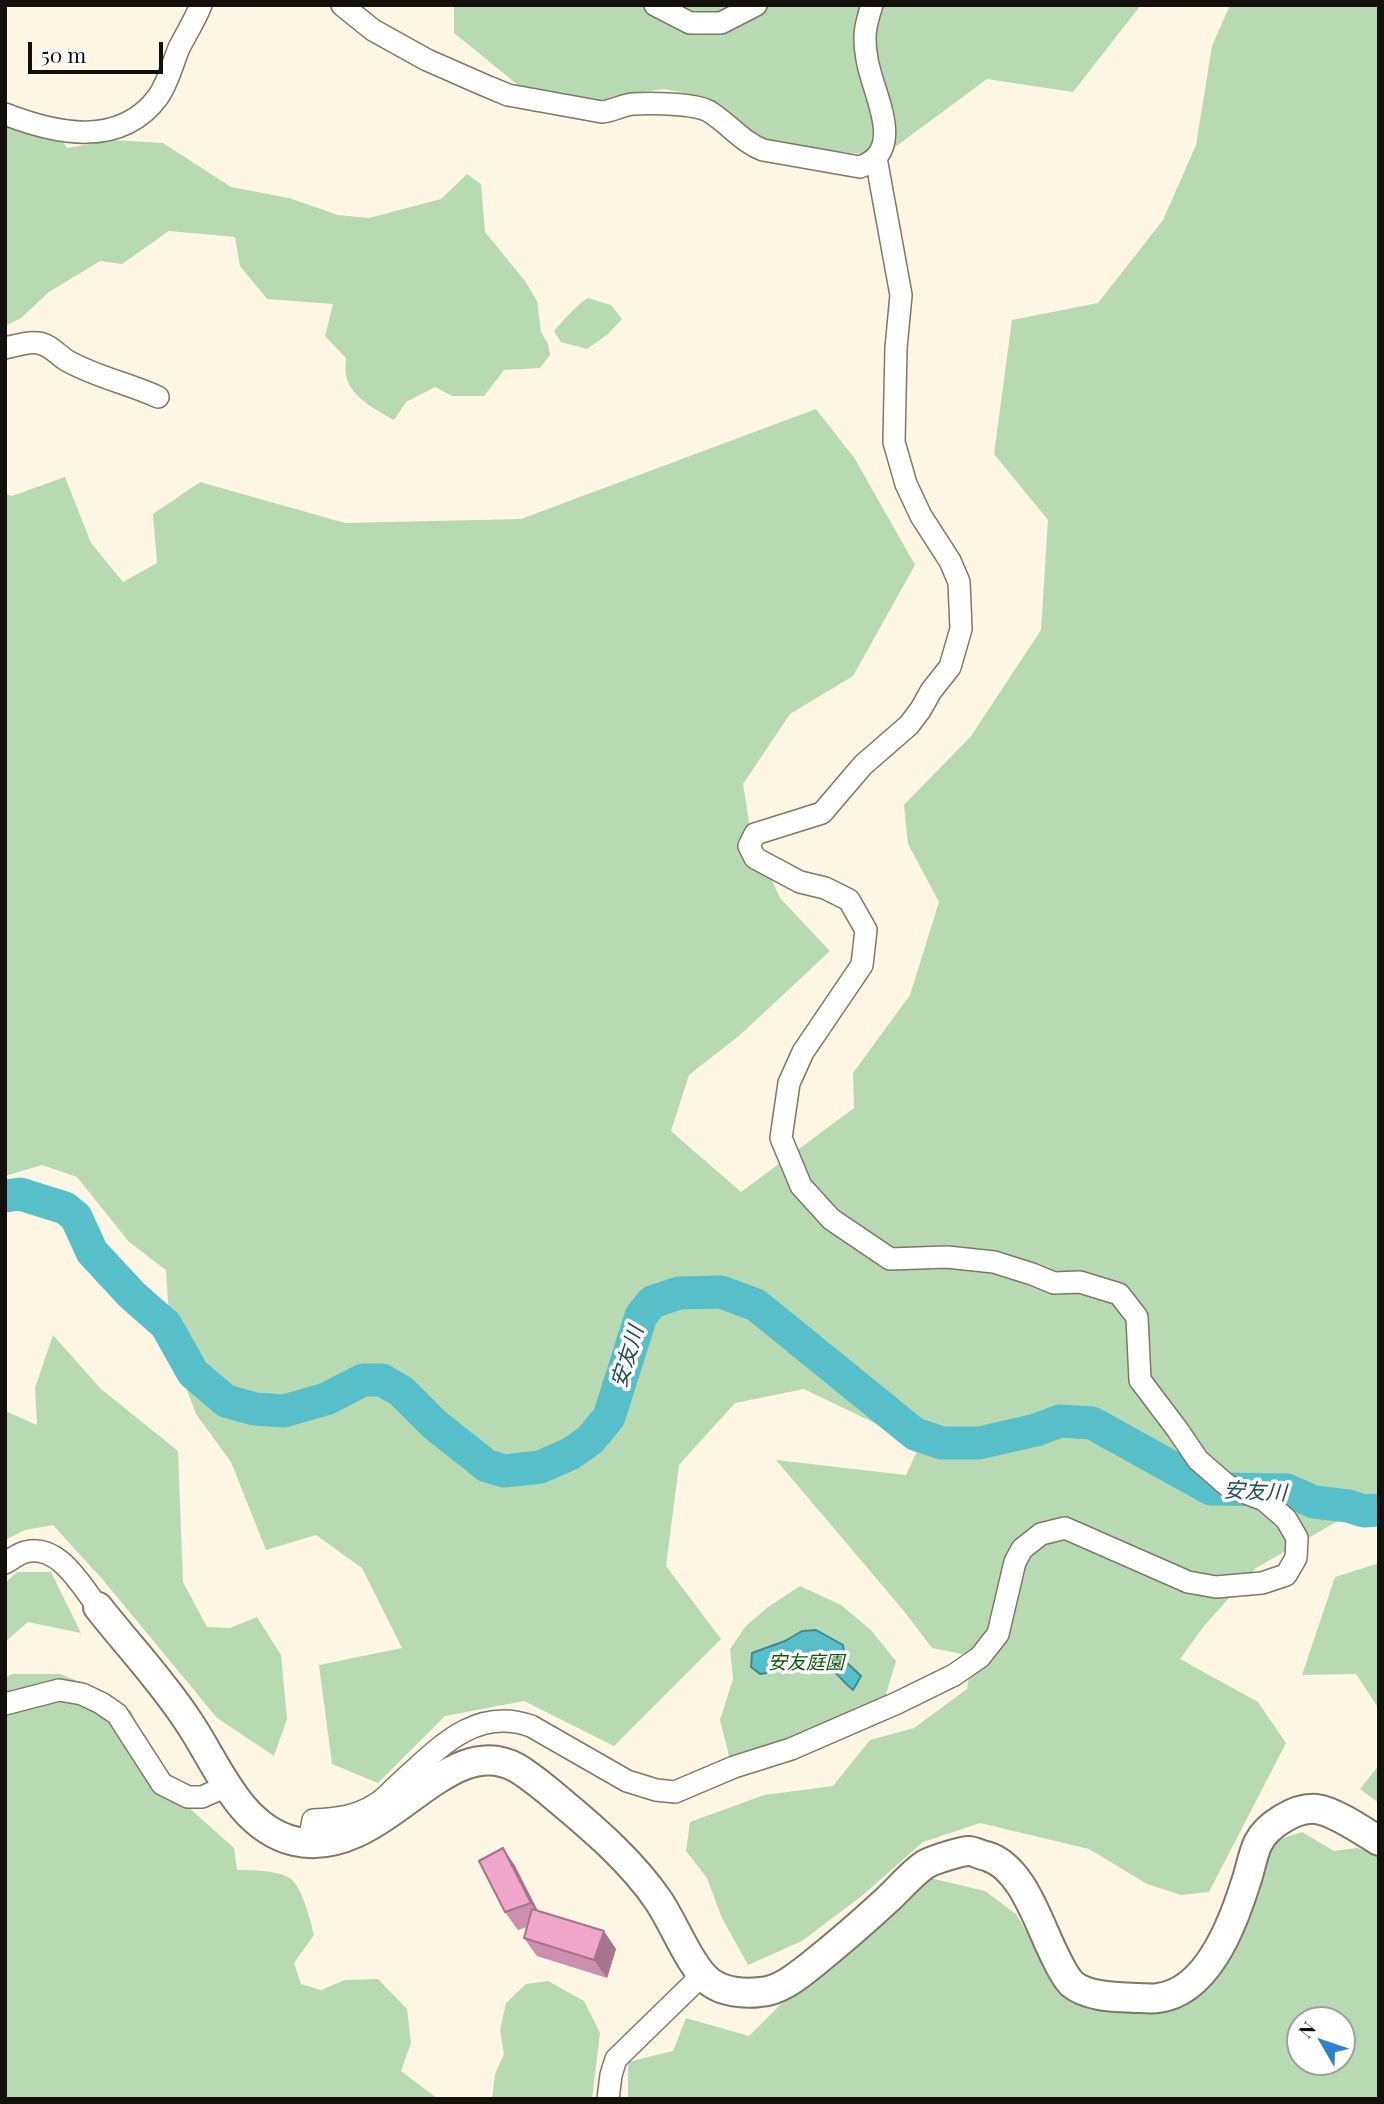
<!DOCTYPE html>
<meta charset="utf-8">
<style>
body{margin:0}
#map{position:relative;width:1384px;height:2104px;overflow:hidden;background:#fef6e4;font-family:"Playfair Display",serif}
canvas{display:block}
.frame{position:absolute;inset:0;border:7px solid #13100b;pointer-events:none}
.north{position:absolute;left:1286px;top:2006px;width:70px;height:70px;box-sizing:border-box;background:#fff;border:2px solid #a19f9d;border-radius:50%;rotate:309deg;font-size:19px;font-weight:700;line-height:28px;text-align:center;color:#13100b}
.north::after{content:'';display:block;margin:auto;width:24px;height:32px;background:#2e81cf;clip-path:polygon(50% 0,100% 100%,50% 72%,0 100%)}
.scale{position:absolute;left:28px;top:42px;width:135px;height:32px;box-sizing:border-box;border:4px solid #13100b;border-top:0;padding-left:9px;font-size:21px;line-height:24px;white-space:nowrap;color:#13100b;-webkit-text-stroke:5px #fff;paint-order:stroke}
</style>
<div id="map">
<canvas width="1384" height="2104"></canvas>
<div class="frame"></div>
<div class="north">N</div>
<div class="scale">50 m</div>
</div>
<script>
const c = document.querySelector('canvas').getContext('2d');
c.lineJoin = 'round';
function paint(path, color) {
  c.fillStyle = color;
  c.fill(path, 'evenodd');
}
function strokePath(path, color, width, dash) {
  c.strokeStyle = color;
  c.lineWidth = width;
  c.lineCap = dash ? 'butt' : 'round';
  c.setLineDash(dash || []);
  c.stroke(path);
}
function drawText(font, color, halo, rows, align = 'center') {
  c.font = font + ' "Playfair Display","Noto Sans JP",serif';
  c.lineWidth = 7;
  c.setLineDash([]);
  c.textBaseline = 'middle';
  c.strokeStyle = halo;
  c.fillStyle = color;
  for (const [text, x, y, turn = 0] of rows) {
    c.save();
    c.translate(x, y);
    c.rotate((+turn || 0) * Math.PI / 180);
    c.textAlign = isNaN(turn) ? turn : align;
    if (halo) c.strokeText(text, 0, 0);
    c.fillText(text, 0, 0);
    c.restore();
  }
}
const green = new Path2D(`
 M454 5H1141L1073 92 987 79 883 156 783 146 751 137 718 108 696 95 663 89 637 93 603 103 528 93 454 33Z
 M1230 5H1379V1508L1345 1517 1256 1568 1204 1626 1180 1659 1258 1702 1286 1743 1209 1892 1181 1895 1147 1884 1089 1849 980 1823 923 1842 863 1895 802 1941 748 1965 722 1918 707 1878 686 1851 690 1822 764 1795 833 1786 870 1740 914 1728 967 1689 972 1656 932 1648 903 1610 776 1460 906 1475 920 1445 804 1389 735 1403 679 1465 666 1566 721 1639 614 1746 524 1701 445 1716 378 1783 332 1764 319 1665 402 1648 362 1568 316 1535 266 1550 231 1462 196 1414 171 1347 166 1270 129 1242 77 1177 42 1165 5 1176V494L12 496 65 477 91 543 123 582 157 563 153 514 200 482 345 523 521 519 816 409 855 459 915 565 853 676 790 714 743 784 751 834 780 898 830 951 740 1035 689 1075 671 1131 741 1192 854 1108 853 1073 910 995 939 902 908 844 904 805 971 736 1041 630 1048 520 994 454 1012 320 1098 303 1163 220 1196 145 1212 46Z
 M49 119 67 148 112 140 163 143 231 187 289 198 338 215 369 218 441 199 467 174 481 184 485 232 525 281 537 301 541 332 548 344 550 355 540 368 504 370 484 396H452L435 387 406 402 394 420C376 410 350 397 346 375 345 370 346 363 346 358L325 336 333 304 267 299 240 266 235 237 169 231 122 264 100 261 49 292 21 318 5 326V124Z
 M588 298 611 305 622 319 608 334 587 349 561 342 554 331C563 321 577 304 588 298Z
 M53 1335 101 1389 178 1451 183 1582 207 1627 230 1628 257 1617 281 1655 287 1719 274 1756 217 1718 103 1580 53 1525 25 1530 5 1540V1411L37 1425 35 1388Z
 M1379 1563V1709L1356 1674 1302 1675 1335 1577Z
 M17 1572H51L81 1633 28 1622 5 1642V1583Z
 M800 1586 841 1605 870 1629 896 1661 884 1701 731 1764 720 1720 733 1679 730 1649 746 1626 768 1607Z
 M12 1674H60L100 1690 131 1711 166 1787 234 1848 237 1870C251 1870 279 1870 291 1879 303 1889 310 1920 314 1935L294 1963 301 1984 321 1990 345 1980 378 1979 407 2009 411 2043 401 2071 438 2099H5V1678Z
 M1379 1765V1803L1360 1789Z
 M1302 1832 1334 1851 1357 1848 1379 1855V2099H628V2062L673 2051 686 2018 749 2036 780 2005 848 1952 926 1877 985 1891 1016 1914 1046 1964 1076 1992 1203 1982 1270 1842ZM1300 2020H1342V2062H1300Z
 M548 1981 584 2001 600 2033 592 2099H492L495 2074 504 2054 500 2030 506 2003 526 1984Z`);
const water = new Path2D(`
 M816 1630 843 1645 845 1661 861 1676 853 1690C836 1676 829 1660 808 1654L773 1672 760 1674 751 1667 752 1653 785 1641 802 1631Z`);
const river = new Path2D(`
 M5 1196 20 1194 65 1208 76 1217 92 1252 132 1295 166 1325 193 1373 226 1401 255 1409 284 1411 326 1399 363 1380H382L401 1391 434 1424 487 1466 505 1471 540 1467 570 1454 590 1440 609 1417 641 1316 652 1302 679 1293 721 1292 756 1305 915 1434 942 1443H979L1036 1430 1060 1421 1092 1423 1211 1489 1287 1490 1314 1502 1348 1506 1364 1511 1379 1510`);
const minor = new Path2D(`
 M342 5 373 30 427 60 484 85 508 95 602 112C613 111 622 105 633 104 650 103 696 103 710 112 729 124 742 142 763 150L860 167C908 150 872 93 867 59 863 37 865 26 872 5
 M655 5 690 23H721L756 5
 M5 114C56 134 120 148 158 97 168 83 172 65 179 48 186 34 195 20 201 5
 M5 348C16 346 28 341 38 343 49 344 57 354 66 360 95 377 128 383 158 397
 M5 1563C12 1559 18 1554 25 1552 59 1543 81 1586 98 1607
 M5 1704 59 1690 82 1694 101 1703 117 1714 162 1784 188 1797H202L227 1786
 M309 1842 313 1820C336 1819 356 1817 376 1804 385 1799 392 1790 400 1783 438 1749 475 1706 531 1726L627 1781 656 1790 675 1792 734 1767 791 1749 897 1703 954 1675 980 1657 998 1634 1015 1562 1022 1549 1041 1534 1065 1528 1188 1582 1216 1587 1262 1583 1286 1575 1296 1558 1297 1538 1286 1519 1264 1500 1228 1486 1198 1460 1177 1429 1140 1380 1137 1317 1119 1294 1080 1282 1054 1283 1032 1274 994 1262 947 1257 890 1259 831 1219 801 1186 781 1138 789 1083 803 1052 862 965 866 930 849 900 825 888 800 882 755 858 749 846 755 834 822 813 863 765 909 725 921 709 931 691 950 667 961 629 959 582 950 561 921 516 906 484 894 442 896 348 901 295 876 158
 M608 2099 611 2075 616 2059 693 1984 700 1972`);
const tertiary = new Path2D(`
 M98 1607C127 1644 160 1679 186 1718 216 1760 237 1827 294 1841 383 1862 445 1727 517 1768 532 1777 546 1789 559 1800 595 1830 632 1862 658 1900 674 1923 690 1967 710 1982 723 1992 744 1994 760 1992 780 1991 799 1975 814 1963 839 1943 863 1922 887 1900 899 1889 913 1872 926 1864 933 1860 961 1851 969 1851 974 1851 980 1855 986 1856 1022 1866 1038 1922 1054 1954 1059 1964 1064 1976 1072 1984 1089 1998 1120 1997 1140 1998 1146 1998 1152 1999 1158 1998 1207 1992 1232 1926 1245 1885 1250 1872 1252 1856 1258 1843 1267 1825 1296 1807 1316 1809 1334 1811 1363 1831 1379 1841`);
const wall = new Path2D(`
 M503 1848 515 1866 538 1911 616 1949 607 1978 537 1956 524 1938 527 1927 518 1930 505 1912Z`);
const shadedWall = new Path2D(`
 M503 1848 515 1866 543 1921 531 1903Z
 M604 1931 616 1949 607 1978 594 1960Z`);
const building = new Path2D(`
 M503 1848 531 1903 505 1912 479 1861Z
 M532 1909 604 1931 594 1960 524 1938Z`);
const parkNames = [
 ["安友庭園",806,1663]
];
const waterNames = [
 ["安友川",628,1357,-73],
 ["安友川",1255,1492,3]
];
paint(green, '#b7dab2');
paint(water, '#56bfca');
strokePath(water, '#428a91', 2);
strokePath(river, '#56bfca', 33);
strokePath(minor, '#7f7768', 24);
strokePath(tertiary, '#7f7768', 32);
strokePath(minor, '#fff', 21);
strokePath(tertiary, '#fff', 28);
paint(wall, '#ce8fae');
paint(shadedWall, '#a7748d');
paint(building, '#efa6ca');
strokePath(building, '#a7748d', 2);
drawText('italic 19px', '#0f5605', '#fff', parkNames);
drawText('italic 21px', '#1c4b50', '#fff', waterNames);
</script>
